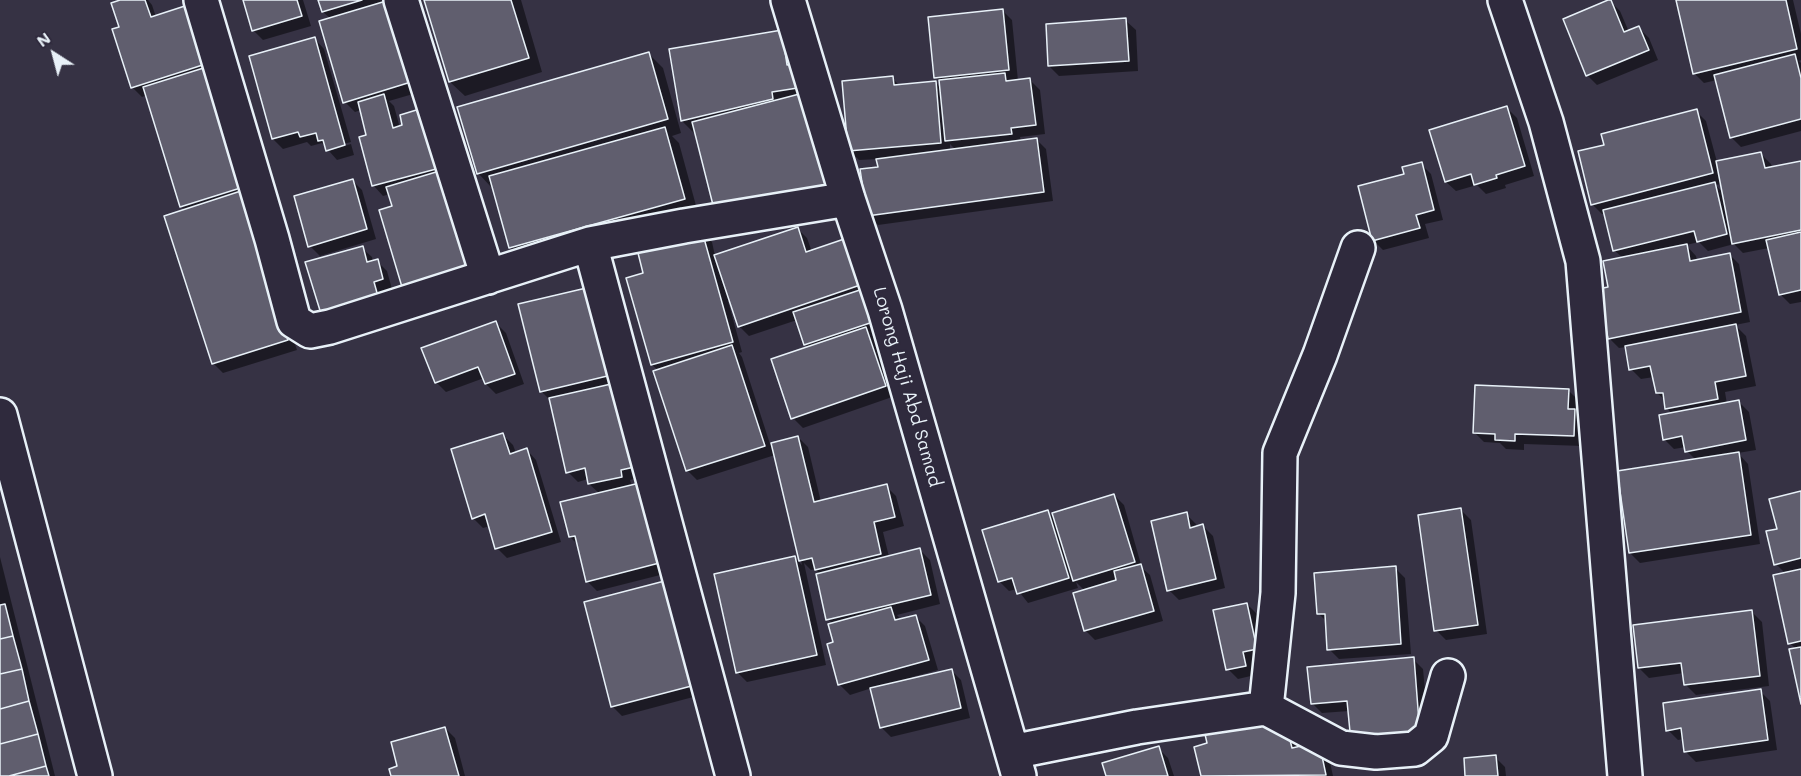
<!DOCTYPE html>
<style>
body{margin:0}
#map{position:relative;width:1801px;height:776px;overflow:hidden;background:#363244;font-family:Mali,sans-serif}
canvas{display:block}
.north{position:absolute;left:24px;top:24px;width:60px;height:60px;-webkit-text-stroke:4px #2f2a3d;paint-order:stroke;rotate:324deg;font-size:16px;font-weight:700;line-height:24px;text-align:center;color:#e8f1f8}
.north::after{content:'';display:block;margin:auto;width:21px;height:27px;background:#e8f1f8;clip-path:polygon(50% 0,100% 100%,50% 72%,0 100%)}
</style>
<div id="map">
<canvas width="1801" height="776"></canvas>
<div class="north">N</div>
</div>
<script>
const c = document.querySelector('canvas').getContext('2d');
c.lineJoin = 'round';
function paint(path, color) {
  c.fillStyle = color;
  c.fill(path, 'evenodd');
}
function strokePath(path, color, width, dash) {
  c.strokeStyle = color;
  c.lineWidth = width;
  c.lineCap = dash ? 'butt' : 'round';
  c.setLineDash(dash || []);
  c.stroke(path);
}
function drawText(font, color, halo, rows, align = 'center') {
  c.font = font + ' Mali,sans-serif';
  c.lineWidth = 5;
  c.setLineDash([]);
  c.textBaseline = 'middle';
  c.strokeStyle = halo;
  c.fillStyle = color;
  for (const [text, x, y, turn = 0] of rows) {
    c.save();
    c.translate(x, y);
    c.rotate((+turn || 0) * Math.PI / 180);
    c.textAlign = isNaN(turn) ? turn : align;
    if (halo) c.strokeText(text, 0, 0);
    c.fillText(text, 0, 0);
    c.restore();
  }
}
const shadow = new Path2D(`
 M125 0H148L152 5 156 17 194 5 269 265 297 350 223 373 213 363 185 210 181 206 147 95 142 97 132 87 121 28Z
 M244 0H303L311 26 263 40 253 30Z
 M320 0H402L420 92 389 101 394 106 400 128 455 180 394 207 390 194 383 196 374 186 361 138 368 136 361 110 355 112 345 102 331 19 323 12Z
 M426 0H521L542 72 465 96 450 82Z
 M1678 0H1793L1801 34V60L1799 61 1801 63V131L1741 147 1731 137 1717 80 1704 83 1694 73Z
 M1610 1 1620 11 1629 32 1639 28 1649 38 1658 60 1597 85 1587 75Z
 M1002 10 1012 20 1018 81 1030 80 1040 90 1045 134 1020 137 1021 141 1036 139 1046 149 1053 201 878 225 868 215 879 169 878 159 859 160 849 150 892 78 900 86 936 83 942 89 941 82 936 77ZM950 144 956 150 950 151Z
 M1125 20 1136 30 1138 71 1059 76 1049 66Z
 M781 32 844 197 731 227 696 135 682 121Z
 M315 39 324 49 351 142 329 148 331 150 351 144 354 155 337 160 322 143 311 146 307 142 283 149 273 139Z
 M648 53 663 68 681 133 672 136 679 143 698 213 525 262 510 247 492 188 478 173Z
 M1507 108 1517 118 1534 176 1505 185 1506 188 1486 194 1477 185 1456 191 1446 182Z
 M1696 111 1706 121 1717 162 1761 154 1771 164 1772 168 1801 162V302L1790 304 1780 294 1769 248 1743 253 1734 244 1708 251 1699 242 1686 245 1696 256 1697 261 1729 254 1739 264 1750 322 1735 325 1746 336 1756 386 1725 392 1727 404 1739 402 1749 412 1756 450 1738 453 1748 464 1760 544 1640 563 1630 553 1696 460 1687 451 1686 447 1674 449 1664 439 1672 414 1667 408 1666 401 1657 393 1654 377 1641 379 1631 369 1626 347 1619 348 1609 338 1610 289 1623 258 1615 251 1605 213 1602 214 1592 204 1605 146ZM1722 184 1724 193 1715 185Z
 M1421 164 1431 174 1443 220 1425 224 1429 238 1383 250 1373 240 1405 175Z
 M352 180 362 190 376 239 320 256 310 246Z
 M797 228 807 238 812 252 850 239 891 329 872 335 875 338 895 396 803 428 793 418 809 348 805 344 797 320 749 336 739 326 731 301H728L742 352 739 353 742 357 770 444 798 437 808 447 821 502 886 486 896 496 904 526 883 532 889 557 920 550 930 560 940 604 897 615 901 620 915 616 925 626 938 670 912 677V680L951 670 961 680 970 718 891 737 881 727 872 688 850 695 840 685 829 645 835 643 833 624 828 619 820 574 815 569 811 570 804 563 826 665 747 682 737 672 795 558 802 565 775 455 697 480 687 470 659 371 652 365 628 279 645 275 702 232 712 242 715 256Z
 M362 248 372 257 373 262 377 261 387 271 392 289 383 292 388 310 333 327Z
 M598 286 648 475 630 480 632 486 676 571 597 591 587 581 578 545 570 537 600 494 589 484 588 479 578 482 568 472 551 401 541 391Z
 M496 323 506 333 524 384 496 394 486 384 484 378 446 392 436 382Z
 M1568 390 1578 400V414L1584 421 1583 446 1524 444V450L1506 449 1500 443 1484 442 1474 432Z
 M503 435 513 445 516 453 527 450 536 460 561 542 507 558 497 548 490 526 483 528 473 518Z
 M1801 493V697L1796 649 1790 643 1786 574 1776 564 1779 530Z
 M1114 495 1124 505 1142 568 1150 575 1163 621 1095 640 1085 630V591L1076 582 1078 588 1028 603 1017 589 1009 591 999 581 1048 512 1056 520Z
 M1461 510 1471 520 1487 634 1446 640 1436 630Z
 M1186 514 1196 524 1197 528 1203 526 1213 536 1225 588 1179 600 1169 590Z
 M0 557 55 776H0Z
 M1395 568 1405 578 1411 654 1339 659 1329 649 1327 622 1319 614Z
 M586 603 712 692 622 716 612 706Z
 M1247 604 1257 614 1266 658 1252 661 1255 675 1238 679 1228 669Z
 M1752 612 1762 622 1769 686 1696 695 1686 685 1684 673 1649 678 1639 668Z
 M1413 659 1423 669 1430 745 1349 711 1322 713 1312 703Z
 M1760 691 1770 701 1777 750 1696 762 1686 752 1684 739 1678 740 1668 730Z
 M445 728 455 738 465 776H392Z
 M1296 736 1299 748 1328 753 1333 776H1203L1196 748Z
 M1158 748 1168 758 1174 776H1107Z
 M1495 757 1505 767 1506 776H1467Z`);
const building = new Path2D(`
 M120 0H145L151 17 194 3 212 62 131 88 112 29 119 27 111 3Z
 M243 0H297L302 16 252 31Z
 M318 0H362L322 12Z
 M424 0H511L529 58 449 82Z
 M1608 0H1611L1624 32 1639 26 1649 50 1586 76 1563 19Z
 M1676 0H1786L1797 49 1693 74Z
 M386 1 411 82 343 103 319 21Z
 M1003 9 1009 70 934 78 928 17Z
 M1126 18 1129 61 1048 66 1046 24Z
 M782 30 787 65 800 63 804 87 772 92 773 99 681 121 669 49Z
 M315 37 345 145 326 151 323 140 318 141 316 133 300 137 298 132 272 139 249 56Z
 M649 52 668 119 477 174 457 107Z
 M1795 54 1801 78V119L1730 138 1714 75Z
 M213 65 250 185 180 207 143 87Z
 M1005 73 1006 81 1030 78 1036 125 1011 128 1012 134 945 141 939 80Z
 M893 76 894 85 936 81 941 143 848 151 842 81Z
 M807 92 831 183 715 213 692 122Z
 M384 94 393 128 402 125 400 115 423 108 440 168 372 186 359 137 366 135 358 102Z
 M1507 106 1525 166 1496 175 1497 178 1474 185 1471 174 1445 182 1429 130Z
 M1697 109 1713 173 1591 205 1578 151 1604 145 1601 134Z
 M665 127 685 199 509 248 489 176Z
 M1037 138 1044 192 867 216 860 169 878 167 876 159Z
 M1761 152 1765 168 1801 161V230L1732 244 1716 161Z
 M1422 162 1434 210 1416 215 1420 228 1372 241 1358 186 1404 174 1402 167Z
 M446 169 475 264 402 287 379 210 392 206 386 187Z
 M353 179 367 229 308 247 294 196Z
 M1715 182 1727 234 1697 242 1694 231 1613 251 1603 210Z
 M250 188 260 255 288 340 212 364 164 216Z
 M798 227 806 252 850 237 866 283 738 327 714 255Z
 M702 231 733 342 651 365 626 278 643 273 637 249Z
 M1801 232V290L1779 295 1766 240Z
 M1687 244 1690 261 1730 253 1741 312 1608 339 1598 289 1608 287 1603 261Z
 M363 246 367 262 378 259 383 279 374 282 379 300 322 317 305 262Z
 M599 285 620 373 540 392 518 304Z
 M872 286 882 319 804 345 793 312Z
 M496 321 515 374 485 384 478 367 435 383 421 348Z
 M1736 324 1746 376 1715 382 1718 399 1665 409 1663 393H1656L1650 366 1629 370 1625 346Z
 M866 327 886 386 791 419 771 359Z
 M732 345 765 446 686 471 653 371Z
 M620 382 639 466 621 470 622 477 588 484 585 468 566 473 549 398Z
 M1475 385 1569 389 1568 409H1575L1574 436 1515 434V441L1495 440V434L1473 433Z
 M1739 400 1746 440 1685 452 1682 436 1663 440 1659 415Z
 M503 433 510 454 527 448 552 532 495 549 485 514 472 519 451 449Z
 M798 436 814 502 887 484 895 517 874 522 881 554 815 570 812 558 799 561 771 443Z
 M1739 452 1751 535 1629 553 1617 471Z
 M648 481 667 561 586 582 575 536 569 537 560 502Z
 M1801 491V558L1774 565 1766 531 1777 529 1769 499Z
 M1114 494 1135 562 1073 581 1052 513Z
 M1461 508 1478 625 1434 631 1418 515Z
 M1048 510 1069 578 1017 594 1012 578 998 582 982 530Z
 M1187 512 1190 528 1203 524 1216 579 1167 591 1151 521Z
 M920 548 931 595 826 620 816 574Z
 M795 556 817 655 736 673 714 574Z
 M1141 564 1154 611 1084 631 1073 593 1116 580 1114 571Z
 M1396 566 1401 644 1327 650 1325 614H1317L1314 573Z
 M1801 569V641L1788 644 1773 575Z
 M676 578 703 683 611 707 584 602Z
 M1247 603 1257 649 1243 652 1246 666 1226 670 1213 610Z
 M5 604 13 636 0 639V605Z
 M891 607 895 620 916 615 929 660 838 685 827 644 833 642 828 624Z
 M1752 610 1760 676 1684 685 1681 663 1638 668 1633 625Z
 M13 636 22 669 0 674V639Z
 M1801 647V704L1789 649Z
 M1414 657 1420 735 1351 742 1347 701 1311 704 1307 667Z
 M22 669 29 701 0 709V674Z
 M952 669 961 708 880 728 870 688Z
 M1761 689 1768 740 1684 752 1681 728 1666 731 1663 703Z
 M29 701 38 734 0 744V709Z
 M1269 714 1286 724 1292 748 1319 742 1326 775 1201 776 1194 747 1207 743 1204 730Z
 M445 727 459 776H391L389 769 397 766 391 742Z
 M38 734 46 766 9 776H0V744Z
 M1159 746 1168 776H1106L1102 763Z
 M1496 755 1498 776H1465L1464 758Z
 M46 766 49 776H9Z`);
const minor = new Path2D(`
 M201 0 272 239 294 321 310 331 330 327 590 244 684 226 848 199
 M401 0 488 277
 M788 0 848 199 885 310 1019 776
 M1505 0 1546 122 1583 261 1625 776
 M590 244 733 776
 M0 415 95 776
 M1266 708 1341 748 1376 752 1415 749 1431 736 1448 676
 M1012 752 1137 727 1266 708 1278 593 1280 453 1320 355 1358 248`);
const streetNames = [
 ["Lorong Haji Abd Samad",907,387,74]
];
paint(shadow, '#0007');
paint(building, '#605e6e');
strokePath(building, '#e8f1f8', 1.5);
strokePath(minor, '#e8f1f8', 38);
strokePath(minor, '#2f2a3d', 33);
drawText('18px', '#e8f1f8', '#2f2a3d', streetNames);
</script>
